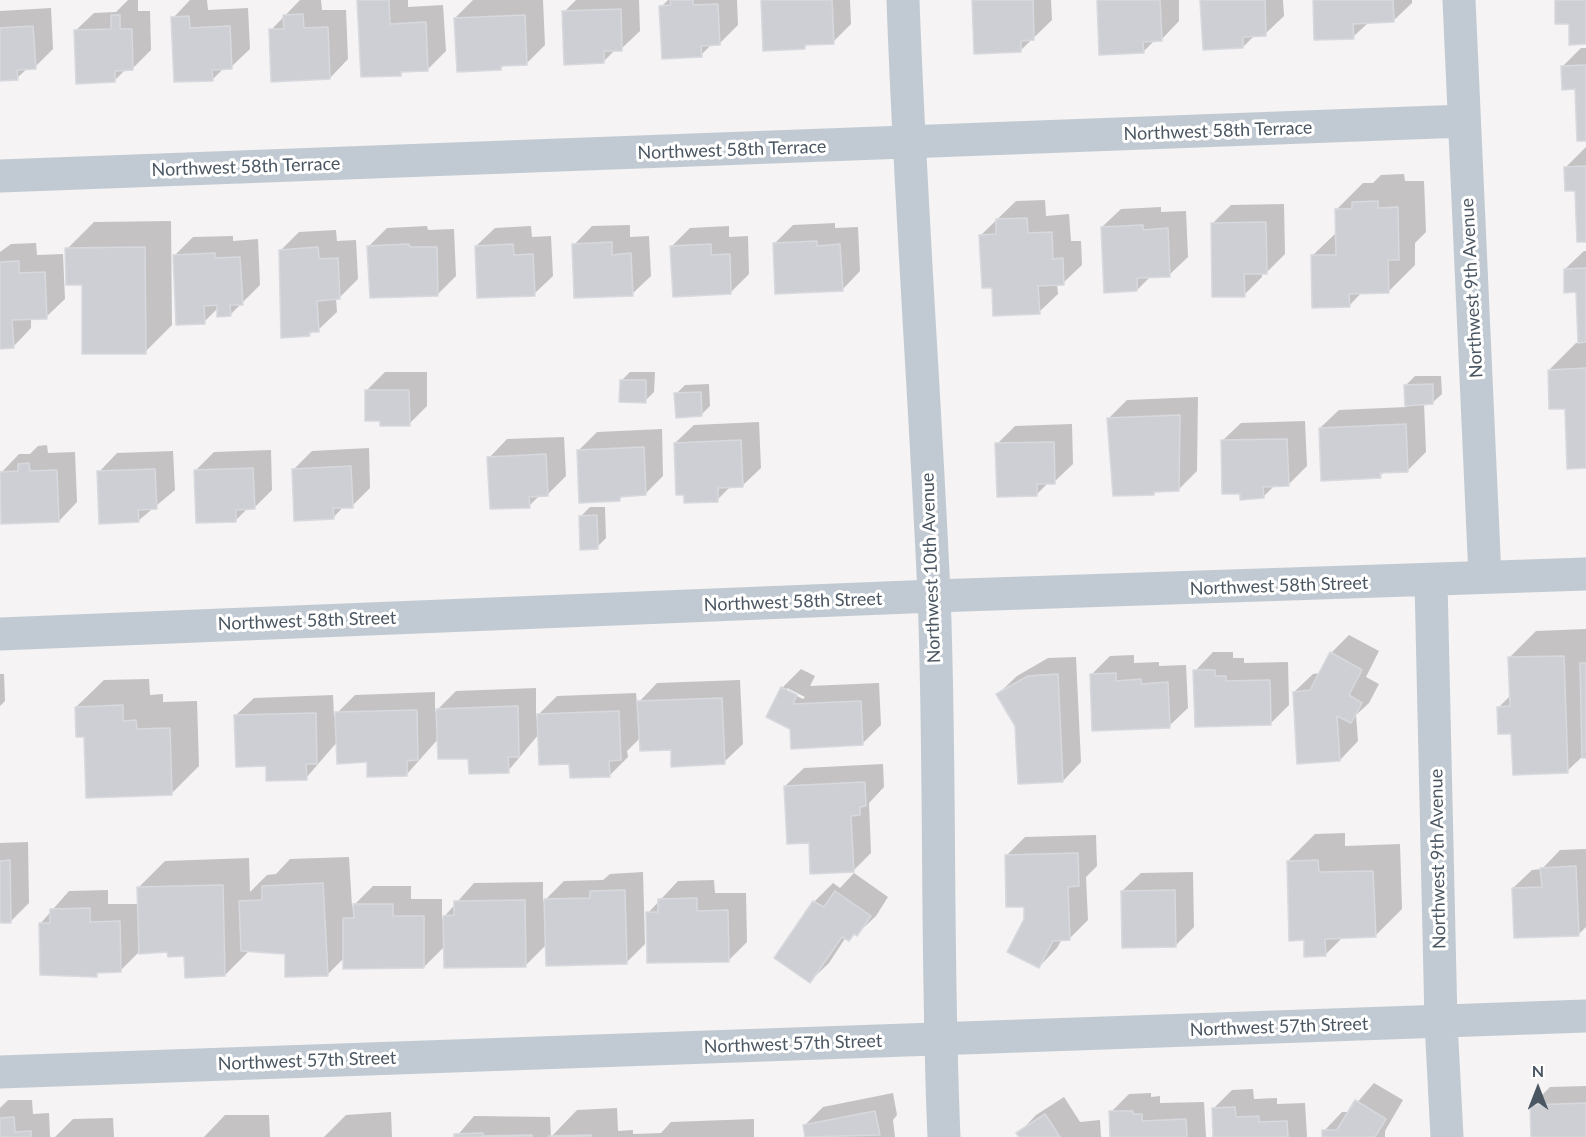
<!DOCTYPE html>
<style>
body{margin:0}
#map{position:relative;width:1586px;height:1137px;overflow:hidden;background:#f5f3f3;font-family:Lato,sans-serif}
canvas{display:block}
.north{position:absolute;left:1508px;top:1059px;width:60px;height:60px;-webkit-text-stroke:4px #fff;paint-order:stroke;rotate:0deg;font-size:16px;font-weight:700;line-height:24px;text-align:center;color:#4a5661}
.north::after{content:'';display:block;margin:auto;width:21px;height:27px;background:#4a5661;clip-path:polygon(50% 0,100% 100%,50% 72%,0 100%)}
</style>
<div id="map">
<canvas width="1586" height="1137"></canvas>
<div class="north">N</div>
</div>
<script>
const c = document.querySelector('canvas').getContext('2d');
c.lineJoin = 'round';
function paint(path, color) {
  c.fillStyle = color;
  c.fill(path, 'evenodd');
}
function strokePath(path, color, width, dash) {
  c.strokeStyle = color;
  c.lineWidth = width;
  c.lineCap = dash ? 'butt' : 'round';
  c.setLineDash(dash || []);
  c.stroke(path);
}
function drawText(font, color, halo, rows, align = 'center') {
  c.font = font + ' Lato,sans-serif';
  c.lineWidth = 6;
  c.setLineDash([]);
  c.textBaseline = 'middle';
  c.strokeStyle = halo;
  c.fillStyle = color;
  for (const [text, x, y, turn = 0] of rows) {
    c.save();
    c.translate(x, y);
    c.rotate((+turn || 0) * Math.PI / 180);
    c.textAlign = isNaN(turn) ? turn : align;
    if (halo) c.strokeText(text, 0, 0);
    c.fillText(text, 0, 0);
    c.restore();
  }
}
const shadow = new Path2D(`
 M128 0H138V11H150L151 50 132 69H126L115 80 75 31 94 13 116 12Z
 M190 0H207L208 10 248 8 250 49 231 67 224 68 212 80 173 18Z
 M300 0H321L322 10H346L348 59 330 78 271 30Z
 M359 0H408V7L443 5 446 51 428 69 404 70 401 74Z
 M473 0H543L545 45 527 63 505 64 501 68 455 18Z
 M576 0H639L640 31 621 49H616L604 61 564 12Z
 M668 0H737L738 25 719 44H712L701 55 661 7Z
 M763 0H850L851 24 833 42 809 43 805 47Z
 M974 0H1051L1052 20 1021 50Z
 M1099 0H1179V21L1161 40H1155L1143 52Z
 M1202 0H1283L1284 16 1265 34 1255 35 1243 47Z
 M1314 0H1412V3L1393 21 1369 22 1353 37Z
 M51 8 53 49 35 67 28 68 17 78 0 79V11Z
 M1581 48H1586V139L1576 88 1563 66Z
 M1586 147V241L1576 189 1565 168Z
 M1404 174 1405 181H1424L1426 232 1415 243V265L1388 292H1362L1349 306 1312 256 1337 232 1336 210 1363 183H1373L1381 175Z
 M1045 200 1046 216 1069 214 1071 241H1081L1082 265 1063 283H1057L1058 294 1039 312 994 286 981 235 1016 201Z
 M1284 204 1285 254 1267 272H1262V277L1244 295 1212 224 1231 205Z
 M1161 207V212L1186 211 1188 257 1169 275 1151 276 1137 290 1102 227 1121 209Z
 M171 221 172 325 145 352 83 283 67 249 94 222Z
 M835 223V228L858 227 860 271 842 290 774 244 793 225Z
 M630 225V237L649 236 651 276 632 294 574 245 592 226Z
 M427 226 428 230 454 229 456 276 438 294 369 246 387 228Z
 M531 226 532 237 551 236 553 276 534 294 476 246 495 228Z
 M729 226V237L748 236 749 274 731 292 672 246 690 228Z
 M336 230 337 241 356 240 358 279 339 298H336L337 312 318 330 309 334 281 250 299 232Z
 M233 236V241L258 239 260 285 230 315 218 308 204 322 174 256 193 237Z
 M36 243 37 255 63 254 65 299 46 317 31 318V328L13 347H0V252L11 244Z
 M1584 251H1586V467L1566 407 1549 370 1576 343H1580L1578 290 1565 269Z
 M385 372H427V406L409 424 382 420 366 391Z
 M630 372H655L654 392 645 401 621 381Z
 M1415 376H1441L1442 394 1432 403H1424L1426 452 1408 470 1385 471 1380 476 1320 428 1339 410 1406 407V385Z
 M709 384 710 406 701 415 676 394 685 385Z
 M1198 397 1197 471 1179 489 1157 490 1154 493 1109 418 1127 400Z
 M1305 421 1307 466 1288 485H1275L1263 497 1241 492 1222 441 1241 423Z
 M759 422 761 468 742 486H731L717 500 675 443 694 425Z
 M1072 424 1073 464 1054 482 1048 483 1036 495 997 444 1015 426Z
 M662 429 663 476 645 494 624 495 620 499 578 451 597 432Z
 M564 437 566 476 547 495H540L529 506 489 458 507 439Z
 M47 445 48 453 75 452 77 502 59 521 1 473 19 454H30L38 446Z
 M369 448 370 488 352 506H344L333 518 294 469 312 451Z
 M271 450 272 490 254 508H248L236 520 196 470 214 452Z
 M173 451 175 490 138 521 99 472 117 453Z
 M590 507H605L606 538 597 547 581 516Z
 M1586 629V757H1582L1567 771 1513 732 1499 707 1511 695 1509 658 1536 631Z
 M1349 635 1379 651 1366 677 1379 684 1369 703 1356 715 1358 741 1340 760 1294 692 1313 674 1321 673 1331 653Z
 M1213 652H1233V658H1244V663L1288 662 1289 705 1270 724 1195 671Z
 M1134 655V663L1159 662V666L1186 665 1188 708 1169 726 1092 674 1110 656Z
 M1076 657 1081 762 1063 781 1017 726 998 694 1017 676 1048 658Z
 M801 669 815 676 810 686 879 683 881 725 862 744 768 716 782 688ZM787 688 805 697 803 699 787 691Z
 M0 674H4L5 701 0 706Z
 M149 679 150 695 163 694V702L197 701 199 766 172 793 85 736 76 707 104 680Z
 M740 680 743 744 724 762 640 738 627 751 628 757 609 776 571 762 539 734 508 771 470 757 439 738 407 774 368 761 338 741 306 778 267 765 235 716 254 698 333 695 334 716 355 695 435 692V712L456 691 536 688V717L557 696 636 693 637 704 657 683Z
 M883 764 884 787 869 803 871 853 853 871 810 842 785 786 804 768Z
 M1345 833V846L1400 844 1402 909 1375 936 1343 937 1325 955 1305 939 1288 861 1315 834Z
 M1096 835 1097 866 1086 877 1088 920 1069 939H1062L1057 948 1039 967 1026 919 1025 905 1006 856 1025 837Z
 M28 842 29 903 10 922H0V843Z
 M1586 849V927L1578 935 1513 888 1532 870 1542 869 1560 850Z
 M349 857 352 907 373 886H411V899H442V919L474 883 543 882V902L564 881 603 880 610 874 643 872 645 944 626 963 547 944 526 965 445 946 424 967 345 957 328 974 286 952 267 953V949L250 950 225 975 185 955 169 951 139 952 120 971H101L96 975 40 924 69 891 108 890V904H139L138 888 165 861 249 858 250 892 267 875 276 874 290 859Z
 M1193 872 1194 927 1175 946 1122 891 1141 873Z
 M854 873 888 897 876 916 857 934 855 933 846 937 829 963 810 981 776 958 814 902 833 883 840 888Z
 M714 880 715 893H746L747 942 729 960 648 913 678 881Z
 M1374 1083 1403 1100 1385 1131V1137H1324V1131L1342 1112H1349Z
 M1586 1086V1137H1533L1531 1106 1550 1087Z
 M1253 1089 1254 1099 1277 1098V1104L1305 1103 1307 1137H1215L1213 1109 1232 1090Z
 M893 1093 897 1115 893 1120 895 1137H807L804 1126 823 1107Z
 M1151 1093V1097L1160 1096V1103L1204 1102 1206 1137H1111V1112L1129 1094Z
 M1064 1097 1080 1122 1100 1120 1101 1137H1020L1018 1134 1036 1115Z
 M8 1100H32L33 1114 49 1113 50 1137H0V1108Z
 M617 1108 618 1131 633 1130V1134L661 1133 671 1122 754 1119V1137H456L474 1116 550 1117 551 1137 577 1110Z
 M391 1112 392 1137H324L346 1115Z
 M225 1115H269L270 1137H204Z
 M113 1118 114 1137H55L73 1119Z`);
const building = new Path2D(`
 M357 0H389L390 24 426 22 428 71 401 72V76L361 77Z
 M670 0H693V5L718 4 720 45 701 46 702 57 662 59 659 6 671 5Z
 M761 0H832L834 44 805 45V49L763 51Z
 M972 0H1033L1034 40 1021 41V52L974 54Z
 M1097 0H1160L1162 41 1143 42 1144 53 1099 55Z
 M1200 0H1265L1266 36 1243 37V48L1203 50Z
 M1313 0H1393L1394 22 1353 24 1354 39 1314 40Z
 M1555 0H1586V44L1569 45V24H1555Z
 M621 9 622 51H604V63L564 65 562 11Z
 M303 14 304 28 328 27 330 79 271 82 269 29H284L283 15Z
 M111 15H120V29H132L133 70 115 71V82L76 84 74 30 111 29Z
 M525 15 527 65 501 66V70L457 72 454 18Z
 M189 16 190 28 230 26 232 69 212 70 213 81 174 82 171 17Z
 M33 26 36 69 17 70 18 80 0 81V28Z
 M1586 65V141H1577L1575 89 1562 90 1561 66Z
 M1586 166V242H1577L1575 191H1565L1564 167Z
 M1378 201V208L1398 207 1399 260H1388L1389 293 1349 294 1350 307 1312 308 1311 255H1336L1335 209H1352V202Z
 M1027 218 1028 233 1052 232 1053 259 1063 258 1064 285 1038 286 1040 314 993 316 992 288H982L979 235 996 234V219Z
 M1266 222 1267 274H1244L1245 297H1212L1211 223Z
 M1143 225V230L1168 228 1170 277 1137 278V291L1104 293 1101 227Z
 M817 241V246L840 244 843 291 775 294 773 243Z
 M612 242V255L631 253 633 296 574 298 572 244Z
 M409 244 410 247H437L438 296 370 298 367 246Z
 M513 244 514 255 533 254 535 296 477 298 475 246Z
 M711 244V255L730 254 731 294 673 297 670 246Z
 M145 247 146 354H82V285H66L65 248Z
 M318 247 319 259 338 258 340 299 317 301 319 332H309L310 336 281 338 279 250Z
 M215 253V258L240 257 243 305H230L231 316 217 317V305L204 306 205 324 176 325 173 255Z
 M19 261V273L45 272 47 319 12 320 14 348 0 349V262Z
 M1586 268V342L1578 343 1576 292 1564 293V269Z
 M1586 368V468L1567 469 1565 409H1549L1548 370Z
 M620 380H646V403L619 402Z
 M1433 384V404L1405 406 1404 385Z
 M365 390H409L410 426H380V421H365Z
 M701 392 702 416 676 418 674 393Z
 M1180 415 1179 491 1154 492V495L1113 496 1107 418Z
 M1406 424 1408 472 1380 473 1381 478 1321 481 1319 428Z
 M1287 439 1289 486 1263 487 1264 498 1240 500V494H1222L1221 440Z
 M741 440 743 487 718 488V502L684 503V495H676L674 443Z
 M1054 442 1055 484H1037V496L997 497 995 443Z
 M644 447 646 495 620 497V501L579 503 577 450Z
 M546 454 548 496 529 497 530 508 490 509 487 457Z
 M29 463 30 471 57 470 59 522 1 524 0 472 18 471V464Z
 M351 466 353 508H333L334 519 294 521 292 469Z
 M253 468 255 509 236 510V522L196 523 194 470Z
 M155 469 157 509 138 510 139 522 99 524 97 471Z
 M597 515 598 549 580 550 579 516Z
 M1330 652 1362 670 1349 695 1362 703 1351 723 1337 716 1340 761 1297 764 1293 692 1310 690Z
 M1564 656 1568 773 1513 775 1511 734H1498L1497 707 1510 706 1508 657Z
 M1580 663H1586V758H1582Z
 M1193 670H1215V676H1226V681L1270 680 1271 725 1195 727Z
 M1116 673V681L1141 679V684L1168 682 1170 728 1092 731 1090 674Z
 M1058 674 1063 782 1018 784 1015 726 996 694 1028 676Z
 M781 687 797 695 793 704 861 701 863 745 791 749 790 729 766 717Z
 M722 698 725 764 671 767V750L640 751 637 701Z
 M123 705V721L136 720 137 729 170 728 172 795 86 798 84 737H76L75 707Z
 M518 706 519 757H508L509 773 469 774 468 759H438L436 709Z
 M417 710 418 760 407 761V776L367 777V762L337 764 335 712Z
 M619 711 621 760 609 761 610 777 570 778 569 764 539 765 537 714Z
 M316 713 317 764H306L307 780 266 781V766L236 767 234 715Z
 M865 782 866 806 860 807V815L851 816 854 872 810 874 809 843 787 844 784 786Z
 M1078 853 1079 886 1068 887 1070 940 1053 941 1039 968 1007 952 1024 919V907H1006L1005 855Z
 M10 860 11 923H0V861Z
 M1318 860 1319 872 1373 871 1376 937 1325 939 1326 956 1304 957V940L1289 941 1287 861Z
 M1576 866 1579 936 1514 938 1512 888 1542 887 1540 868Z
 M323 883 328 976 285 977V954L241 951 239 901 262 900V886Z
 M223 885 225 976 185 978 184 956 168 957 167 952 139 954 137 887Z
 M625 890 627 964 546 966 544 899 590 898V891Z
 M1175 890 1176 947 1122 948 1121 891Z
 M835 891 871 916 857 936 854 934 849 941 842 937 810 983 774 958 813 901 824 907Z
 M697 898V911L728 910 729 962 647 963 646 912H658V899Z
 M525 900 526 967 444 968 443 916 454 915V901Z
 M353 904H393V916H424V968L343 969V918H354Z
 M90 908V922L120 921 121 972 97 973V977L40 975 39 923H50V909Z
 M1355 1100 1386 1119 1375 1137H1322V1130H1337Z
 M1586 1103V1137H1531L1530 1105Z
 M1235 1107 1236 1117 1259 1116V1122L1287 1121 1288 1137H1213L1212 1108Z
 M875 1111 880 1135 805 1137 803 1125Z
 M1109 1111H1133V1114H1142V1121L1186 1119 1187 1137H1110Z
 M1045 1114 1060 1137H1019L1016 1133Z
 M14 1117 15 1132 31 1131V1137H0V1118Z
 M483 1133V1136L532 1135V1137H454V1134Z
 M591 1135V1137H549V1136Z`);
const minor = new Path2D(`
 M1459 0 1485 577
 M0 176 1464 121
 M1431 581 1441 1022 1447 1137
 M0 634 934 596 1586 574
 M0 1072 1586 1016`);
const tertiary = new Path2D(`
 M903 0C910 198 925 396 934 594 941 775 936 956 944 1137`);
const streetNames = [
 ["Northwest 58th Terrace",1218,131,-2],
 ["Northwest 58th Terrace",732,150,-2],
 ["Northwest 58th Terrace",246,167,-2],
 ["Northwest 9th Avenue",1472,288,-93],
 ["Northwest 10th Avenue",931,568,-92],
 ["Northwest 58th Street",1279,586,-2],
 ["Northwest 58th Street",793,602,-2],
 ["Northwest 58th Street",307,621,-2],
 ["Northwest 9th Avenue",1438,859,-91],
 ["Northwest 57th Street",1279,1027,-2],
 ["Northwest 57th Street",793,1044,-2],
 ["Northwest 57th Street",307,1061,-2]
];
paint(shadow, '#0003');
paint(building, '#cdcfd5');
strokePath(building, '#d7d9de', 1.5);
strokePath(minor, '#c1cad2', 33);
strokePath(tertiary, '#c1cad2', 33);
drawText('18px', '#4a5661', '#fff', streetNames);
</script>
